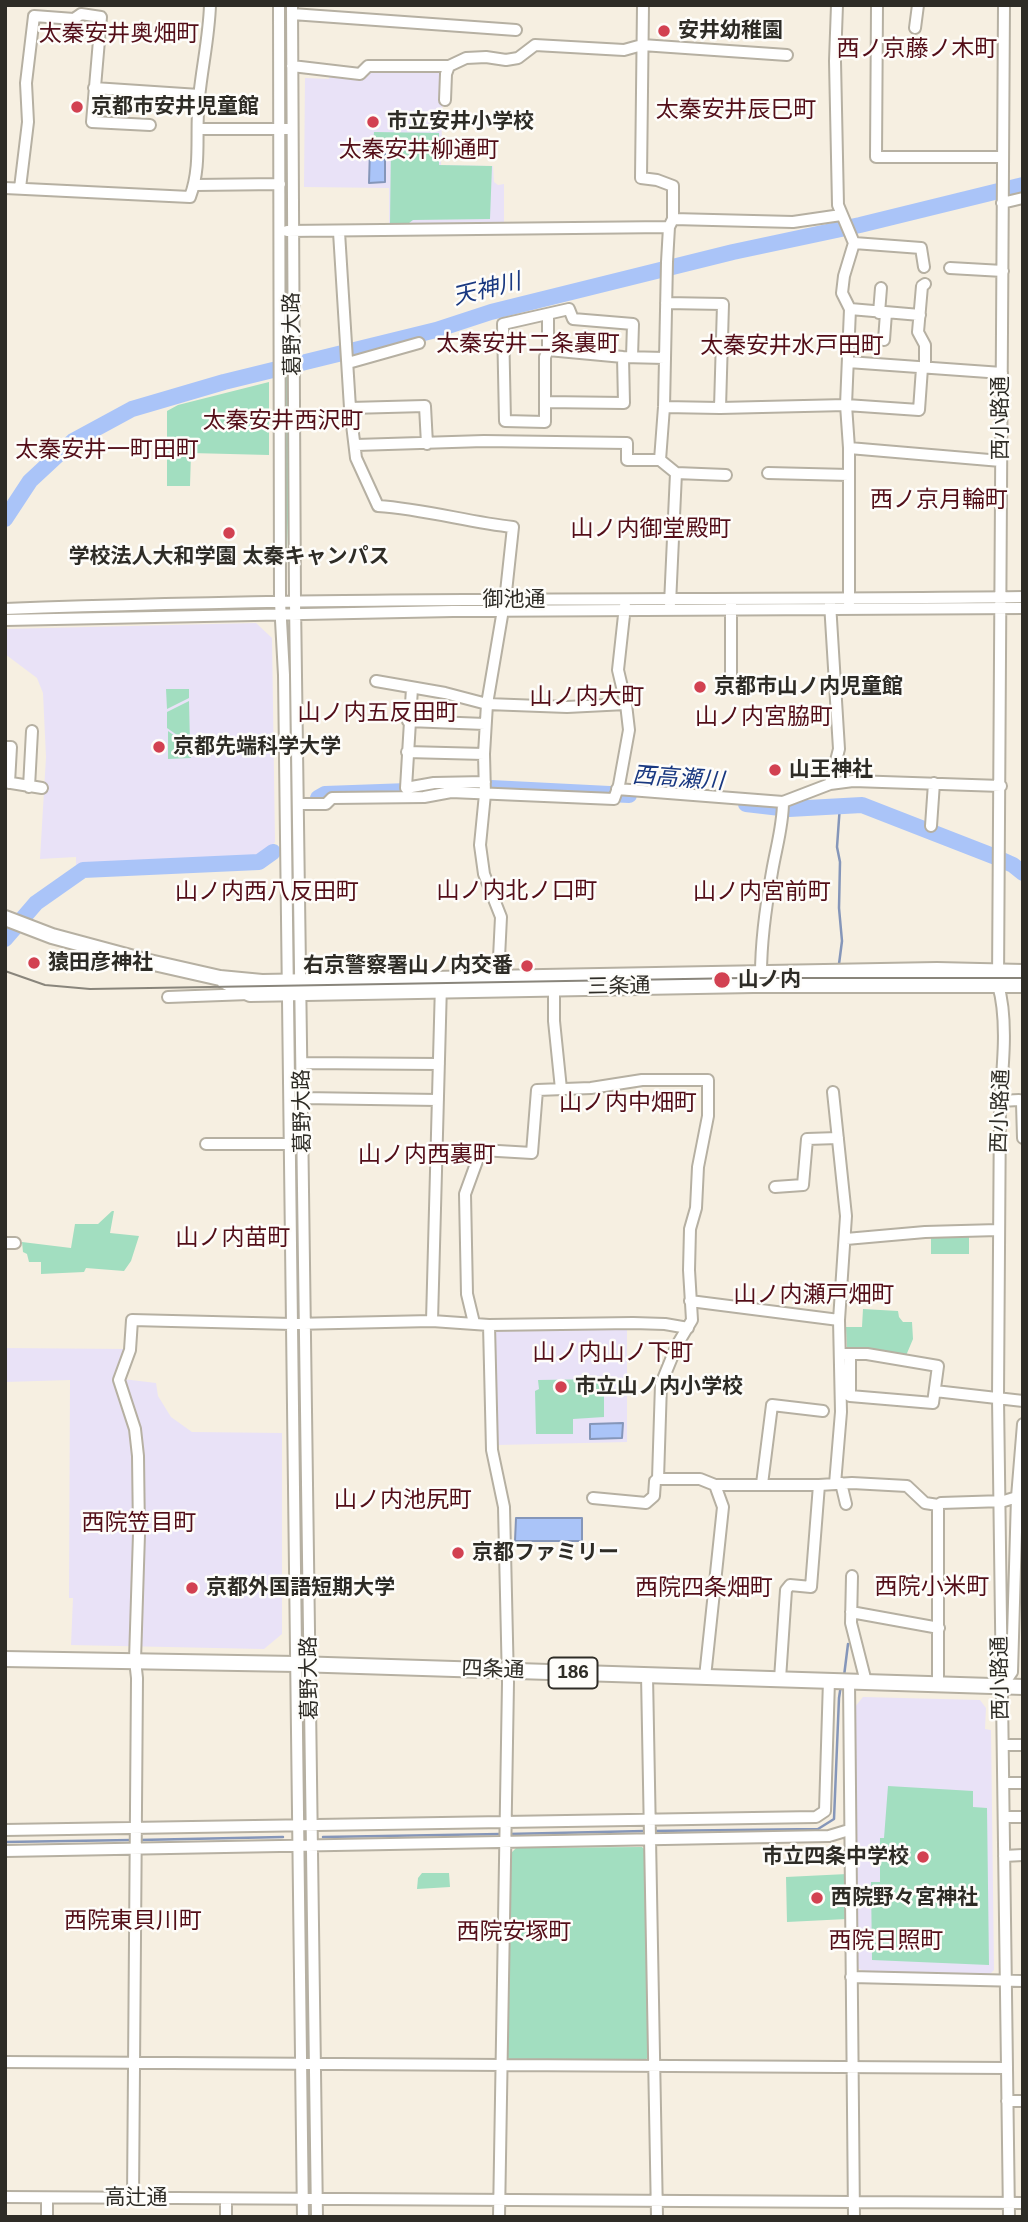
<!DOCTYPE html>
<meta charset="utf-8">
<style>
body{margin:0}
#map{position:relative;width:1028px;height:2222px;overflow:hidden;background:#f6efe1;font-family:Helvetica,sans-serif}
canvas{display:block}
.frame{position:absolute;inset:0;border:7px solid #2e2c26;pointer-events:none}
</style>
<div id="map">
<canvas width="1028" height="2222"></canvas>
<div class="frame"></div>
</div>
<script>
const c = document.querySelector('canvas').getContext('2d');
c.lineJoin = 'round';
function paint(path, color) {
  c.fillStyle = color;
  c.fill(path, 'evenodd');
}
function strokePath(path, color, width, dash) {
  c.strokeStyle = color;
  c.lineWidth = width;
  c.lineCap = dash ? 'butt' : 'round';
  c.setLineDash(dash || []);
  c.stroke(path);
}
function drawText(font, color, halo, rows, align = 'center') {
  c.font = font + ' Helvetica,"Noto Sans JP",sans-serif';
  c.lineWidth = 5;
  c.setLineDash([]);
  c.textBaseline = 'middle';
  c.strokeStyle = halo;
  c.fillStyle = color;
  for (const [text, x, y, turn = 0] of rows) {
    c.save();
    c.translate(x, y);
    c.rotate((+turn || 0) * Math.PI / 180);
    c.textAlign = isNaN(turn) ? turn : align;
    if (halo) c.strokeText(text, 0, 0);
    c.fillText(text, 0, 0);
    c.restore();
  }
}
const education = new Path2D(`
 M368 69 445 70 443 75 441 165 493 166 494 182 498 185 504 184V224L389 225V188L304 187 305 78 329 79 330 72Z
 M256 623 272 638 275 842 271 847 262 854 252 858 91 863 76 868V857L40 859 46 757 43 693 37 678 5 654V629Z
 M545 1328 549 1330 627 1328V1442L498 1445 494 1331Z
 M5 1348 128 1349 123 1379 156 1383 158 1396 171 1417 192 1432 282 1433V1634L264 1649 71 1645 73 1598H69L70 1380 5 1382Z
 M863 1697 980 1700 986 1708 985 1729 991 1730 994 1970 989 1975 866 1972 857 1968 854 1708Z`);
const green = new Path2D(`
 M374 132 439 133V165L492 166 490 219 413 220 409 223 390 224 391 144 373 143Z
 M286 376H289V486L286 581Z
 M269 382V455L191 453 190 486H167V411L178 405Z
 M166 689H189V698L167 709Z
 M189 701 190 744 167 728V712Z
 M168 731 190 747 191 758 168 759Z
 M112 1211H114L110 1233 139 1236 131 1261 124 1271 86 1268 84 1272 41 1274V1262H29L27 1254 23 1252 22 1242 71 1248 75 1224H98Z
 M969 1234V1254H931V1237Z
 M863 1309 898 1311 899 1317 903 1322H912L913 1339 905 1358 847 1350 846 1327H862Z
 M604 1379V1417L573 1419V1434H536L535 1391 539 1389 538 1380Z
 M888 1786 973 1791V1807L987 1808 989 1965 872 1960 871 1882H880V1838H884Z
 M642 1847 647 1852 648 2057 644 2062 511 2061 506 2055 511 1853 516 1848Z
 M422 1873H449L450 1887 417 1889 418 1878Z
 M847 1874V1919L787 1922 786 1877Z`);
const water = new Path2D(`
 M370 149 385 150V182L369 183Z
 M623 1423 622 1438 590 1439V1424Z
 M516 1518H582V1541H515Z`);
const stream = new Path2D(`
 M839 964 842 941 839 908 840 862 837 847 840 805
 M844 1676 848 1644
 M652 1831 818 1829 834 1819 839 1698 841 1685
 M508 1834 645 1831
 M323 1837 501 1834
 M139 1840 283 1837
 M5 1842 132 1840`);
const river = new Path2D(`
 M5 519 30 481 73 441 132 409 224 382 436 330 491 312 733 252 860 225 1023 185
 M318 798 325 794 491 788 629 795
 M746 804 789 809 862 805 993 856 1013 865 1023 873
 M5 939 36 903 83 870 259 862 273 852`);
const minor = new Path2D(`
 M279 5 280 602 284 675 303 2217
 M292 5 295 602 317 2217
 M643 5 641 178 657 180 673 186V219L669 227 667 262 664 407 660 460
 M837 5 835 61 838 205 854 243 844 276 842 293 850 309 846 405 849 448V603
 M877 5 876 157H1003
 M1004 5 998 985C1008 1018 1003 1066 1000 1101L998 1398 1009 2217
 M292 14 516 30
 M915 28 918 5
 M292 66 360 74 368 66H449L466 58 486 57 506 60 518 58 535 45 624 50 642 45 787 55
 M94 88 199 95
 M445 100 446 74 449 66
 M198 129H287
 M195 185 280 184
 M5 188 190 197C202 165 195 132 199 98 202 67 209 37 210 5
 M20 188 28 122 26 83 34 16 74 19 81 14 101 17 92 122 150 125
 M1002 203 1023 198
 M673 219 793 222 841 215
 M287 231 669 227
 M339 232 350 408 356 458 378 506C424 509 468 522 513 527L506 592 487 704 484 754 485 794 480 845 484 874 501 917 498 978
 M854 243 921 248 924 267
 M950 268 1003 271
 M925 284 922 286 918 332 925 345V368
 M666 303 723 304 720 408
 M850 309 920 315
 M879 313 881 288
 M548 315V350L545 357V422L505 421 503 324 569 309 573 319 633 324 632 357
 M884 340 886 313
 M548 350 623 357 665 358
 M848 362 1002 373
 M348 363 419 343
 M545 402 624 403 623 357
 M664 407 720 408 846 405 919 410 922 368
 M350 408 425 406 427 444
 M356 445 484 441 627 443V460H660L676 473 670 604
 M849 448 1001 461
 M676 473 726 475
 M768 473 849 475
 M830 603 839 749 830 784
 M5 609C344 596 684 601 1023 597
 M5 620 453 611 1023 608
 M731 680V606
 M376 681 445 693 487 704 567 707 626 704
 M412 688 406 788 434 783 485 782
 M408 721 485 724
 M5 747H11L9 783
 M407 752 484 754
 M5 782 42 788
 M29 787 32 731
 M617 789 783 802 830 784 853 781 1001 786
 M299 804H326L332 798 424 797 451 792 614 799 619 785 629 730 626 704 618 670 625 606
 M931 826 934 783
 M761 974C761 940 766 905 772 872 776 848 783 826 783 802
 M554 984V1021L561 1089
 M168 997 249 994
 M302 1063 439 1064
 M833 1092 846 1216 839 1320 841 1412 835 1484
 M302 1098 438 1100
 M1000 1101 1019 1100 1022 1103 1023 1138
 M206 1144H293
 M775 1187 803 1185 807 1139 838 1138
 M846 1239 925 1232 998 1230
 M5 1243H15
 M690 1301 839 1320
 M432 1321 441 984
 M474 1323 467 1294 465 1194 481 1150 532 1153 537 1090 591 1088 642 1080H708V1116L698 1167 696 1208 690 1229 689 1270 692 1320 677 1345 661 1384 658 1479H700L715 1485H819L852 1483 907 1486 925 1503 938 1505 941 1503 1004 1501 1017 1497
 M489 1325 492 1450 504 1507 508 1683 499 2217
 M841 1354H867L938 1366 933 1403 850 1396V1354
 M935 1391 1023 1401
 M841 1483 846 1504
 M762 1484 772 1405 823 1411
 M593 1498 646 1503 654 1496 655 1481 658 1479
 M852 1576 851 1623 866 1682
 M851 1612 939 1628
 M647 1675 657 2217
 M705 1677 723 1507 715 1485
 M780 1679 786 1590 790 1585 811 1587 819 1485
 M849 1681 854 2217
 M938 1685V1505
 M1001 1688 1012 1672 1017 1497 1023 1424
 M1003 1745H1023
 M1004 1783H1023
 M1004 1817H1023
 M5 1830 816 1817 825 1811 829 1680
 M5 1851 829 1836 849 1830
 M1004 1856 1023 1855
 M851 1977 1023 1981
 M5 2062 1006 2068
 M1007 2101H1023
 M5 2197 1023 2203
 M133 2198 137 1678 135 1660 139 1534 138 1456 135 1429 119 1380 130 1350 132 1320 292 1324 432 1321 489 1325 633 1323 665 1324 688 1328
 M226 2199V2217
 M47 2217V2198`);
const major = new Path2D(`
 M5 918 52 936 145 961 220 978 262 982 937 970 1023 972
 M224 981 250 994 753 985H1023
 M5 1659 296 1664 1023 1687`);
const tram = new Path2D(`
 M5 971 45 985 90 989 744 978H1023`);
const markers = [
 [664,31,7,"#d24151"],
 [77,107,7,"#d24151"],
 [373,122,7,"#d24151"],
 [229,533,7,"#d24151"],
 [700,687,7,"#d24151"],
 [159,747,7,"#d24151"],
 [775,770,7,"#d24151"],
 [34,963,7,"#d24151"],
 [527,966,7,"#d24151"],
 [722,980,9,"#d24151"],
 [561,1387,7,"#d24151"],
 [458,1553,7,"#d24151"],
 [192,1588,7,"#d24151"],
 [923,1857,7,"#d24151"],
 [817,1898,7,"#d24151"]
];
const shields = [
 [573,1673,49]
];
const shieldNames = [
 ["186",573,1673]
];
const poiNames = [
 ["安井幼稚園",678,31],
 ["京都市安井児童館",91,107],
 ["市立安井小学校",387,122],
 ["学校法人大和学園 太秦キャンパス",229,557,"center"],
 ["京都市山ノ内児童館",714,687],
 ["京都先端科学大学",173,747],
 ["山王神社",789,770],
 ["猿田彦神社",48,963],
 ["右京警察署山ノ内交番",513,966,"right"],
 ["山ノ内",738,980],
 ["市立山ノ内小学校",575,1387],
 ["京都ファミリー",472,1553],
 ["京都外国語短期大学",206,1588],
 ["市立四条中学校",909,1857,"right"],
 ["西院野々宮神社",831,1898]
];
const streetNames = [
 ["葛野大路",293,334,-91],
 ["西小路通",1001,418,-90],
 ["御池通",514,600],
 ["三条通",619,987,-1],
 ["葛野大路",303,1111,-91],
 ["西小路通",1001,1111,-88],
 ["四条通",493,1670,2],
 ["葛野大路",310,1678,-91],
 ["西小路通",1001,1678,-91],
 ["高辻通",136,2198]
];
const neighbourhoodNames = [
 ["太秦安井奥畑町",119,35],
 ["西ノ京藤ノ木町",917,50],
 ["太秦安井辰巳町",736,111],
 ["太秦安井柳通町",419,151],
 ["太秦安井二条裏町",528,345],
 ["太秦安井水戸田町",792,347],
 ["太秦安井西沢町",283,422],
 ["太秦安井一町田町",107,451],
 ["西ノ京月輪町",939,501],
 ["山ノ内御堂殿町",651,530],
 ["山ノ内大町",587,698],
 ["山ノ内五反田町",378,714],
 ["山ノ内宮脇町",764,718],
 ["山ノ内北ノ口町",517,892],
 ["山ノ内西八反田町",267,893],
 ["山ノ内宮前町",762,893],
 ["山ノ内中畑町",628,1104],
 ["山ノ内西裏町",427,1156],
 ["山ノ内苗町",233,1239],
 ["山ノ内瀬戸畑町",814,1296],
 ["山ノ内山ノ下町",613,1354],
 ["山ノ内池尻町",403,1501],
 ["西院笠目町",139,1524],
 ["西院小米町",932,1588],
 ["西院四条畑町",704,1589],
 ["西院東貝川町",133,1922],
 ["西院安塚町",514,1933],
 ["西院日照町",886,1942]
];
const waterNames = [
 ["天神川",487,290,-14],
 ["西高瀬川",678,779,4]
];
paint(education, '#e9e2f7');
paint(green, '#a2dec0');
paint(water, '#aac4f8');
strokePath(water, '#8596b9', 2);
strokePath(stream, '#8596b9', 2.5);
strokePath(river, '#aac4f8', 16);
strokePath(minor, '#b6b0a2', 14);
strokePath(major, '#b6b0a2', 18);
strokePath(minor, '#fff', 10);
strokePath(major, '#fff', 14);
strokePath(tram, '#89857b', 2);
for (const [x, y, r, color] of markers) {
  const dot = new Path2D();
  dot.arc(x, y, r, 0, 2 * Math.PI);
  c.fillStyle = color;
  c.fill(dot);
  strokePath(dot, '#fefdfa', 2.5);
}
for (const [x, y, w] of shields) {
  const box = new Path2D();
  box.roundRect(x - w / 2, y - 15.5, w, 31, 5);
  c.fillStyle = '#fefdfa';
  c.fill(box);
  strokePath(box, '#2e2c26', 2);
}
drawText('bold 19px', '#2e2c26', null, shieldNames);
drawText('bold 21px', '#2e2c26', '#fefdfa', poiNames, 'left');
drawText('21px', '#2e2c26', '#fefdfa', streetNames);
drawText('23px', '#530e18', '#fefdfa', neighbourhoodNames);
drawText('italic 23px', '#193880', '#fefdfa', waterNames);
</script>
